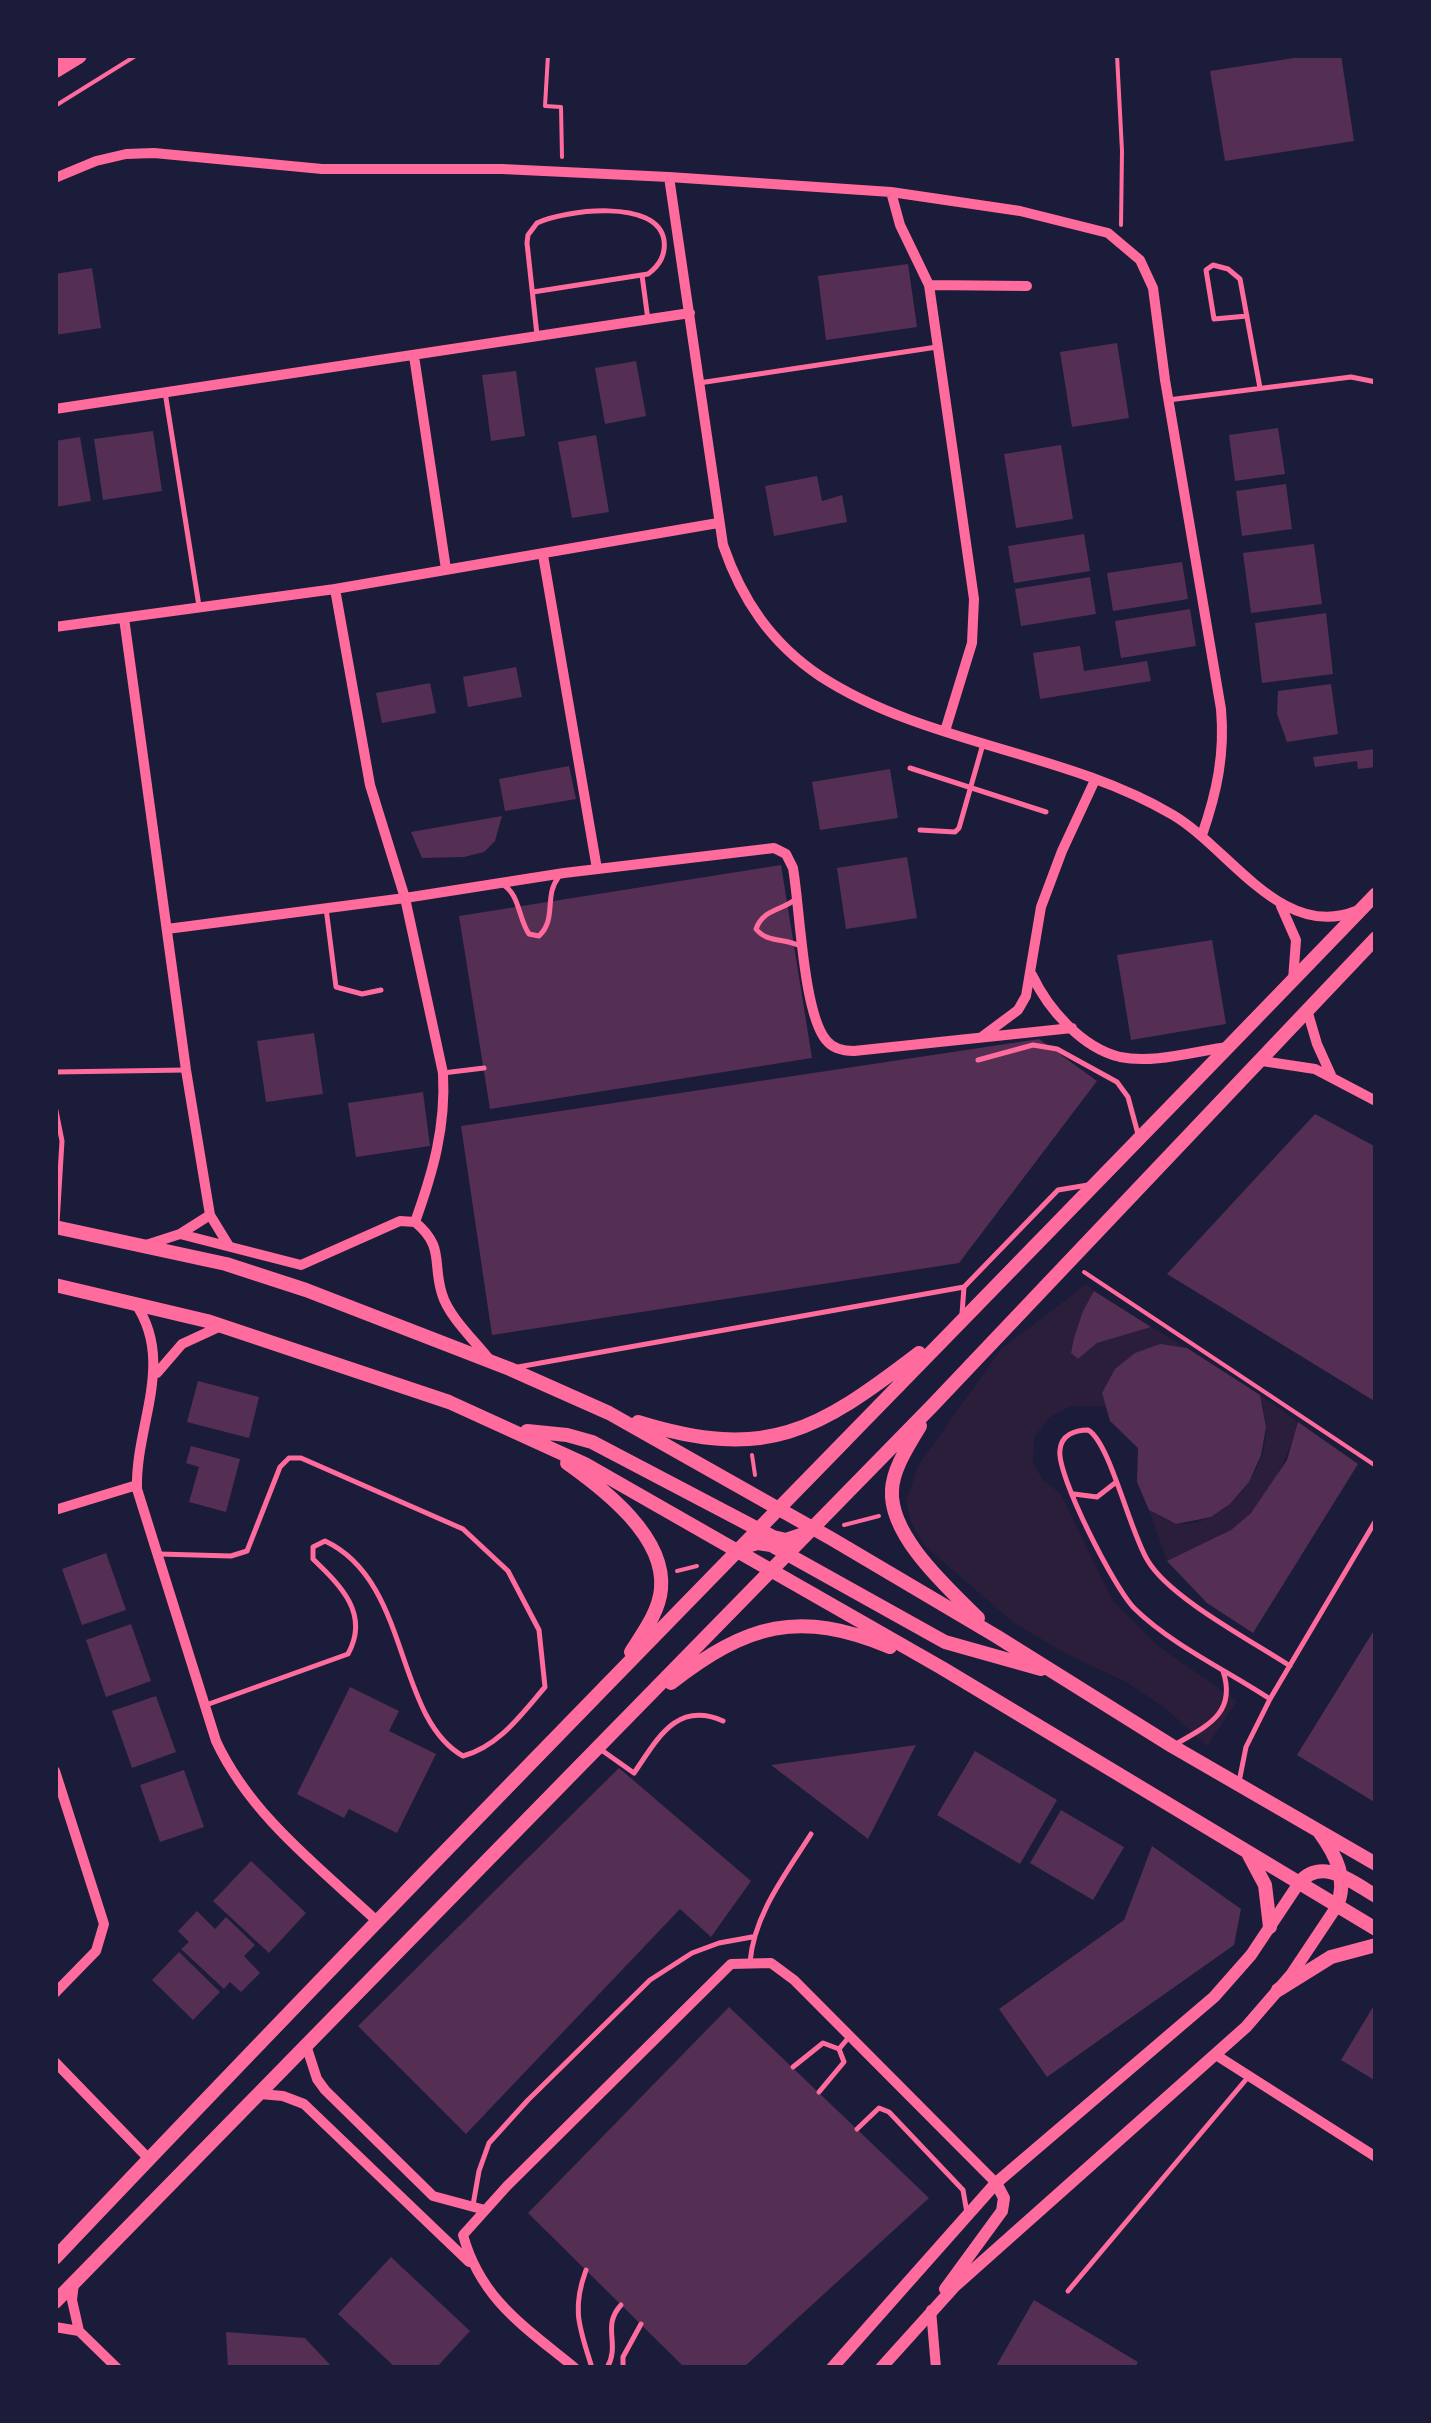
<!DOCTYPE html>
<style>
body{margin:0}
#map{position:relative;width:1431px;height:2423px;overflow:hidden;background:#1b1b3a;font-family:"Libre Baskerville",serif}
canvas{display:block}
.frame{position:absolute;inset:0;border:58px solid #1b1b3a;pointer-events:none}
</style>
<div id="map">
<canvas width="1431" height="2423"></canvas>
<div class="frame"></div>
</div>
<script>
const c = document.querySelector('canvas').getContext('2d');
c.lineJoin = 'round';
function paint(path, color) {
  c.fillStyle = color;
  c.fill(path, 'evenodd');
}
function strokePath(path, color, width, dash) {
  c.strokeStyle = color;
  c.lineWidth = width;
  c.lineCap = dash ? 'butt' : 'round';
  c.setLineDash(dash || []);
  c.stroke(path);
}
const green = new Path2D(`
 M1087 1284 1094 1291C1083 1311 1075 1330 1071 1353L1078 1359 1097 1343 1151 1327 1187 1348C1143 1341 1123 1354 1102 1393L1106 1407 1071 1406 1050 1417 1034 1437 1033 1462 1043 1480 1060 1493 1113 1601 1158 1646 1237 1701 1207 1746 1164 1707 1128 1683 1067 1654 1014 1623 924 1545 911 1522 906 1502 918 1466 1001 1349Z
 M1260 1395 1298 1422C1287 1461 1267 1505 1232 1529 1213 1542 1188 1551 1167 1561L1149 1510C1157 1514 1169 1523 1178 1524 1226 1527 1267 1472 1266 1427 1266 1416 1262 1405 1260 1395Z`);
const building = new Path2D(`
 M1313 55H1341L1354 141 1225 161 1210 71Z
 M908 264 917 327 826 340 818 276Z
 M92 268 101 328 55 335V274Z
 M1117 343 1129 418 1072 427 1060 352Z
 M636 361 646 416 605 424 595 368Z
 M516 371 525 436 491 441 482 375Z
 M1278 428 1285 474 1235 481 1229 435Z
 M153 431 162 491 103 500 94 439Z
 M596 435 609 512 572 518 558 442Z
 M80 437 91 501 55 507V441Z
 M1061 445 1073 519 1016 528 1004 454Z
 M817 476 822 501 842 495 847 522 774 536 765 486Z
 M1286 484 1292 529 1242 536 1236 491Z
 M1084 534 1090 571 1014 583 1008 546Z
 M1314 544 1322 604 1251 613 1243 553Z
 M1182 562 1188 599 1113 611 1107 573Z
 M1090 577 1096 614 1021 626 1015 589Z
 M1190 609 1196 646 1121 658 1115 621Z
 M1326 613 1333 674 1262 683 1255 623Z
 M1080 646 1084 671 1147 661 1151 681 1040 699 1033 653Z
 M516 667 522 697 468 707 463 677Z
 M430 683 436 713 382 723 376 693Z
 M1331 684 1338 734 1287 742 1277 714 1278 691Z
 M1376 749V767L1358 769 1357 761 1315 767 1313 757Z
 M569 766 576 799 505 811 499 779Z
 M890 769 898 818 820 830 812 782Z
 M502 816 495 841 484 852 464 857 422 858 411 832Z
 M907 857 917 918 846 929 837 868Z
 M781 865 812 1058 490 1109 459 916Z
 M1212 940 1226 1024 1131 1040 1117 955Z
 M314 1033 323 1094 266 1102 257 1041Z
 M1039 1039 1097 1081 959 1263 492 1335 461 1126Z
 M423 1092 430 1146 356 1157 348 1103Z
 M1315 1114 1376 1147V1402L1167 1274Z
 M1094 1291 1151 1327 1097 1343 1078 1359 1071 1353 1074 1338 1083 1311Z
 M1160 1344 1187 1348 1260 1395 1266 1427 1261 1455 1249 1482 1230 1504 1211 1517 1176 1524 1149 1510 1137 1482 1138 1448 1110 1421 1102 1393 1115 1369 1135 1353Z
 M198 1381 259 1397 249 1438 187 1422Z
 M1298 1422 1358 1464 1253 1633 1207 1603 1167 1561 1231 1530 1251 1513 1287 1460Z
 M191 1446 240 1459 226 1512 189 1502 199 1467 186 1463Z
 M106 1553 126 1610 82 1625 62 1569Z
 M131 1624 151 1681 106 1697 86 1640Z
 M1376 1627V1803L1297 1755Z
 M350 1687 399 1711 389 1731 436 1754 397 1833 349 1809 344 1818 297 1794Z
 M156 1696 176 1752 132 1768 112 1711Z
 M916 1745 868 1839 771 1765Z
 M975 1751 1057 1800 1020 1864 937 1815Z
 M619 1768 751 1881 711 1937 680 1909 466 2134 358 2026Z
 M184 1770 204 1827 160 1842 140 1785Z
 M1061 1810 1124 1847 1093 1900 1030 1863Z
 M1152 1846 1241 1909 1234 1945 1047 2077 999 2009 1124 1920Z
 M251 1861 306 1913 269 1953 213 1901Z
 M197 1911 215 1929 226 1917 255 1945 244 1956 260 1973 241 1992 230 1982 224 1989 181 1949 189 1942 178 1931Z
 M179 1952 220 1992 193 2020 152 1980Z
 M1376 2002V2081L1341 2060Z
 M729 2007 929 2198 743 2368H685L528 2213Z
 M391 2257 470 2331 436 2368H396L338 2314Z
 M1034 2300 1138 2362 1135 2368H995Z
 M226 2332 305 2338 333 2368H228Z`);
const path = new Path2D(`
 M548 55 545 106 561 107 562 157
 M1117 55 1122 151 1121 225
 M55 106 137 55
 M1084 1272 1376 1466
 M752 1455 755 1475
 M844 1525 879 1516
 M677 1571 697 1566`);
const service = new Path2D(`
 M642 275 648 320
 M533 292 648 274C659 266 666 255 664 240 657 198 565 210 537 223L528 235 527 243 537 335
 M1247 316 1214 319 1206 270 1213 265 1228 269 1240 279 1260 388
 M699 383 937 347
 M165 392 199 606
 M1168 400 1351 377 1376 382
 M910 768 1046 812
 M920 830 955 832 959 828 983 744
 M502 884C520 894 518 918 529 934L539 936C557 919 544 896 558 878
 M796 899C781 911 763 909 756 929 768 944 786 937 802 947
 M326 908 336 987 362 994 381 990
 M978 1060 1033 1045 1057 1049 1117 1082 1128 1097 1138 1134
 M55 1072 186 1070
 M443 1073 484 1068
 M55 1106 62 1141 57 1223
 M962 1314 964 1287
 M518 1367 964 1287 1058 1190 1088 1185
 M1074 1494 1097 1497 1115 1483
 M159 1554 231 1556 247 1551 280 1467 289 1458H301L463 1529 508 1571 539 1630 545 1687C521 1715 499 1746 463 1756 394 1717 411 1581 325 1541L313 1547V1559C341 1586 370 1614 348 1654L206 1705
 M1270 1699C1226 1670 1172 1645 1135 1609 1115 1590 1056 1474 1060 1450 1061 1435 1075 1430 1088 1430 1110 1442 1130 1533 1148 1561 1170 1598 1252 1641 1290 1666
 M1176 1744C1207 1726 1237 1713 1223 1671
 M600 1749 634 1773C657 1740 676 1700 723 1721
 M1239 1782 1246 1747 1270 1699 1376 1520
 M750 1962C754 1914 786 1874 811 1834
 M793 2067 823 2043 839 2049 849 2037
 M819 2092 844 2062 839 2049
 M857 2129 879 2108 889 2112 963 2190 967 2213
 M473 2205 479 2171 489 2143 528 2100 650 1980 692 1953 719 1943 752 1937
 M586 2270C571 2311 580 2328 592 2368
 M1068 2291 1249 2076
 M607 2368C621 2343 601 2327 621 2305
 M623 2368V2357L641 2324`);
const minor = new Path2D(`
 M669 177 723 545C742 600 771 643 820 676 926 745 1065 751 1173 815 1230 849 1282 941 1356 911
 M55 178 96 161 126 154 154 153 322 169H502L669 177 891 192 1020 211 1108 233 1140 260 1153 288 1165 380 1221 709C1225 754 1217 792 1202 835
 M891 192 900 225 929 285 974 599 972 643 945 731
 M929 285 1027 286
 M414 356 446 569
 M55 409 690 313
 M543 555 597 869
 M335 589 370 785 405 898 443 1073C446 1127 433 1172 415 1222
 M124 618 186 1070 210 1215 229 1246
 M55 627 335 589 718 523
 M1281 906 1296 940 1293 980
 M167 929 405 898 564 873 774 848 786 854 793 868C800 908 803 1012 826 1040 833 1049 843 1051 854 1051L1072 1028
 M1032 975C1048 1009 1082 1048 1120 1057 1154 1064 1195 1051 1228 1047
 M1307 1010 1317 1044 1331 1075
 M983 1036 1018 1010 1026 996 1041 907 1062 851 1095 780
 M1262 1061 1315 1069 1376 1101
 M180 1234 301 1265 400 1221 415 1222C445 1247 432 1262 442 1294 449 1317 474 1340 489 1359
 M146 1245 180 1234 210 1215
 M135 1303C176 1362 135 1425 137 1489L216 1741C251 1816 318 1866 378 1922
 M157 1373 182 1344 221 1326
 M55 1510 137 1485
 M55 1771 104 1924 96 1951 55 1993
 M306 2045 317 2079 325 2090 433 2196 485 2210
 M1216 2055 1376 2157
 M55 2062 149 2159
 M260 2094 283 2096 304 2104 469 2262
 M931 2310 936 2368
 M55 2327 79 2331 72 2300 74 2283
 M79 2331 117 2368
 M575 2368C525 2327 481 2300 463 2235L507 2186 731 1964 771 1963 794 1980 996 2183`);
const tertiary = new Path2D(`
 M945 2289 1002 2211 1004 2198 996 2183
 M832 2368 996 2183 1214 1997 1251 1955 1299 1883
 M881 2368 955 2286 1246 2027 1291 1975 1337 1906`);
const secondary = new Path2D(`
 M55 1227 226 1264 306 1290 510 1369 609 1413 832 1539 996 1636 1172 1746 1376 1864
 M55 1285 207 1321 449 1402 585 1464 942 1668 1376 1929
 M638 1422C767 1462 817 1431 919 1353
 M920 1426C909 1445 893 1468 892 1490 889 1536 948 1588 978 1618
 M527 1431 567 1435 592 1442 773 1537 786 1540 804 1534
 M567 1463C605 1490 666 1537 661 1589 659 1612 643 1633 631 1652
 M743 1547 758 1543 771 1545 945 1642 1041 1669
 M671 1683C747 1624 799 1609 890 1647
 M1320 1833C1336 1855 1348 1879 1337 1906
 M1249 1855 1265 1885 1270 1927
 M1299 1883C1322 1856 1352 1882 1376 1896
 M1278 1990 1331 1957 1376 1945
 M55 2258C491 1798 937 1350 1376 894
 M55 2302 932 1406 1376 938`);
const motorway = new Path2D(`
 M55 69 78 55`);
paint(green, '#2a1e3b');
paint(building, '#542f53');
strokePath(path, '#ff6b9d', 4);
strokePath(service, '#ff6b9d', 5);
strokePath(minor, '#ff6b9d', 10);
strokePath(tertiary, '#ff6b9d', 12);
strokePath(secondary, '#ff6b9d', 14);
strokePath(motorway, '#ff6b9d', 18);
</script>
